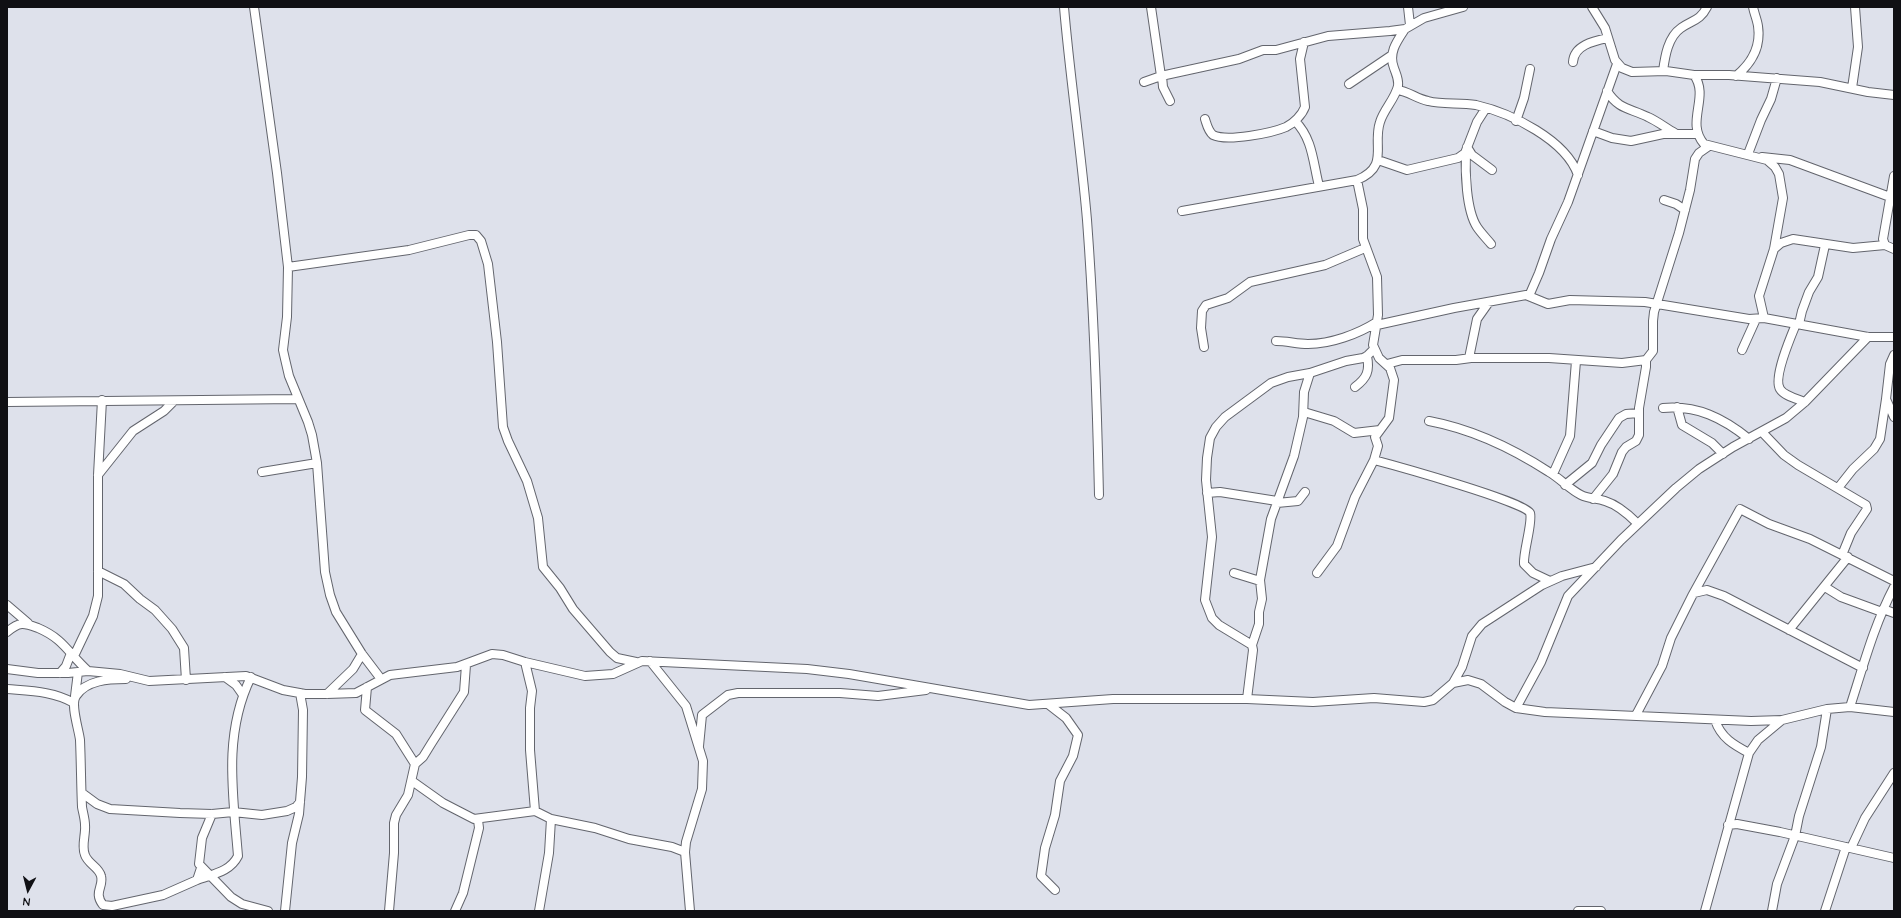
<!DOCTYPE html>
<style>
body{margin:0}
#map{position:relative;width:1901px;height:918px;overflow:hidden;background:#dee1eb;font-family:Quicksand,sans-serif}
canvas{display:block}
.frame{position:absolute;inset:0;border:8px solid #101014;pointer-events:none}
.north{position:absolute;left:8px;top:870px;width:40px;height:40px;-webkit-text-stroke:3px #dee1eb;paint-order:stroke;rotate:187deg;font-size:11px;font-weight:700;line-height:16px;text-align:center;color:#101014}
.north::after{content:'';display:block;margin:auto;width:14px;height:18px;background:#101014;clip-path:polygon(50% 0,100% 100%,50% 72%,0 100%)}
</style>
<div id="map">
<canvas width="1901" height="918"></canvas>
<div class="frame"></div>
<div class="north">N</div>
</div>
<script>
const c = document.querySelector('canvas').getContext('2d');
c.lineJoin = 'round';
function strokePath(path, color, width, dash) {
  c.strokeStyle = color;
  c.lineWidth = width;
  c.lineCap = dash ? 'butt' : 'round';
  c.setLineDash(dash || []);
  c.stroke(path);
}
const minor = new Path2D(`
 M254 7 277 173 288 267 287 317 283 350 285 359 289 376 308 422 312 435 317 463 325 572 330 595 336 612 362 654 381 679
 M1064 7C1070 78 1081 149 1087 220 1094 312 1097 403 1099 495
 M1151 7 1161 76
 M1408 7 1410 25
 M1592 7 1605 28 1615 60 1622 68 1632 72 1666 71 1694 75C1710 97 1685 122 1704 144L1767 160 1775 167 1779 174 1783 198 1774 249 1759 296 1764 318
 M1573 62C1574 45 1594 41 1608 38
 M1663 71C1665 56 1668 37 1681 28 1692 20 1700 21 1707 7
 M1694 75H1729L1820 82 1868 92 1894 95
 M1162 76 1163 87 1170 101
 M1736 76C1752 63 1761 46 1758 26 1757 19 1754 13 1753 7
 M1144 82 1161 76 1239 59 1263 50H1276L1328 36 1390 31 1405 29 1424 18 1463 7
 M1349 84 1392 55
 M1852 88 1858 47 1855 7
 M1397 90C1408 91 1417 99 1428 101 1443 105 1460 102 1476 105 1511 113 1566 140 1578 175
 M1607 91C1619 110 1630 108 1648 117 1657 121 1666 128 1675 133
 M1205 119C1207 125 1208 131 1213 135 1227 142 1272 133 1286 127 1294 123 1302 115 1305 107L1300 59 1304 42
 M1295 121C1313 139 1313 163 1319 186
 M1516 121 1524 98 1530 69
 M1593 131 1612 138 1631 141 1663 134H1697
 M1467 147 1472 155 1492 170
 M1466 151C1465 171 1466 210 1477 227 1481 233 1486 238 1491 244
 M1748 154 1761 120 1771 99 1777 78
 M1762 157 1790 160 1890 197
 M1378 160 1407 170 1458 158 1465 153 1477 122 1486 108
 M1894 176 1883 239 1885 245 1894 249
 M1664 200 1676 204 1685 210
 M1182 211 1357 180C1390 166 1372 146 1380 122 1384 109 1395 99 1398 86 1399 79 1396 74 1394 68 1388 53 1397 41 1405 29
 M1774 249 1781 243 1793 239 1853 248 1885 245
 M288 267 409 250 469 235H476L481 241 488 264 497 342 503 427 508 441 527 481 538 518 543 567 560 588 573 609 610 652 617 658 636 662
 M1529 296 1539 273 1551 239 1568 202 1617 64
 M1796 324C1791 336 1773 378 1780 389 1784 396 1798 399 1805 402
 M1799 324 1802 311 1809 292 1818 277 1825 245
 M1377 325 1454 308 1526 295 1548 304 1570 300 1645 302 1749 319 1764 318 1868 337H1894
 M1276 341C1287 341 1297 344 1308 344 1331 344 1358 334 1377 322
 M1204 347 1201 328 1202 311 1206 305 1228 298 1250 282 1325 265 1365 248
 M1742 350 1756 319
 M1894 355 1890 364 1886 399 1894 417
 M1469 358 1477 319 1489 302
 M1387 364 1402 360H1456L1471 358H1549L1622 363 1646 360 1653 351V321L1654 312 1679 233 1690 190 1695 159 1699 153 1709 146
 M1355 387C1367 378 1370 371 1367 356
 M7 402 298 399
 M1677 407 1682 425 1712 443 1723 454
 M1663 408C1697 405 1723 418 1749 439
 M1304 412 1334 421 1354 433 1380 430
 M1429 421C1472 429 1512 448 1549 472 1561 479 1569 489 1581 495 1589 499 1597 498 1605 501 1618 505 1628 514 1637 523
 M1762 432 1784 455 1798 465 1866 505 1867 509 1851 533 1842 555
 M1374 460C1393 465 1526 502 1530 513 1533 522 1523 552 1524 564L1533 573 1550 581
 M262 472 317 463
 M1553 474 1570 436 1576 361
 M98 475 133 431 164 411 174 401
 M1565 485 1592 463 1601 445 1619 418 1626 414 1639 413
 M1838 488 1853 469 1874 449 1880 439 1886 399
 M1207 493 1220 492 1277 501
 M1593 499 1613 474 1622 452 1626 447 1636 441 1639 435V408L1646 367V360
 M1277 503 1298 501 1305 492
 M98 571 124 584 140 599 155 610 172 629 184 648 186 680
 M1234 573 1260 581
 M1317 573 1337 546 1355 497 1374 460 1378 446 1375 437 1389 418 1394 380 1390 368 1379 358 1373 345 1378 315 1377 277 1363 239V209L1357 180
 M1825 587 1841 597 1882 612
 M1694 593 1707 590 1724 596 1863 668
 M7 605 28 623
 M1883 609 1894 613
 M1789 630 1848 557
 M7 632C20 621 24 623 38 628 64 639 68 653 88 671
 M1252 645 1259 624V612L1262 599 1260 580 1271 519 1294 456 1303 417 1304 392 1310 373
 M74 656 93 616 98 596V475L102 400
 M650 661 686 706 703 761 702 789 686 842 685 852 690 911
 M525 662 532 691 530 708V750L535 811
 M7 669 38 673H68L88 671 120 674 149 681 246 676 283 690 305 694H327L356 693 390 675 457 667 492 654 503 655 525 662 585 676 613 674 642 661 807 669 849 674 1029 705 1113 699H1247L1313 702 1374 698 1424 702 1433 700 1453 683 1468 680 1481 684 1505 702 1516 708 1545 712 1751 721 1782 720 1827 709 1850 707 1894 712
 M60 673 66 666 71 653
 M225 677 236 685 243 695
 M126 679C109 679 86 680 76 696 70 704 79 730 80 740 81 763 81 785 82 807 83 813 85 819 85 825 86 835 81 846 85 855 88 864 99 867 101 876 104 887 93 892 103 905L112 906 163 895 197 880 201 868
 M1453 683 1462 667 1472 636 1482 624 1542 585 1562 576 1596 567
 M367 687 365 710 396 734 415 764
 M7 689C30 691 53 691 74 703
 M327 694 353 669 362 654
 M75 696 78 672
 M1247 699 1253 650 1252 645 1219 625 1212 618 1205 600 1212 537 1206 480 1207 458 1210 438 1216 427 1225 417 1271 383 1288 377 1310 373 1346 361 1363 358 1367 356 1374 349
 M1048 704 1066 718 1078 735 1073 756 1060 781 1055 815 1045 848 1041 876 1055 890
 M1850 707C1863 667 1874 625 1894 587
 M1516 708 1541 662 1568 596 1621 540 1676 488 1699 469 1733 447 1786 418 1805 402 1868 337
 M1636 715 1662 666 1671 638 1692 596 1740 509 1769 524 1810 539 1894 581
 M1715 720C1721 738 1734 745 1749 753
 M699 746 702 715 728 695 738 693H840L878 696 926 690
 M412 781 443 803 474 819 535 811 551 819 595 828 629 839 672 847 685 852
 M82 793 97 804 110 809 180 813 212 814 233 812 262 815 287 811 296 807 300 802
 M212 814 202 838 199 864 231 897 242 904 268 911
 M1728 825 1737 824 1780 832 1894 858
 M1851 848 1865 818 1894 773
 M197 880C213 874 230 872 238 856 233 794 223 734 251 677
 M285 911 292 843 299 814 302 777 303 710 300 693
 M389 911 394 853V823L396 815 408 795 415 764 423 757 431 744 464 692 466 665
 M455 911 463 893 479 828 478 820
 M539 911 549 853 551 819
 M1578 911H1601
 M1705 911 1749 753 1758 740 1782 720
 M1772 911 1777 884 1795 836 1799 816 1821 747 1827 709
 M1825 911 1846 847`);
strokePath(minor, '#63656d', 10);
strokePath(minor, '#fff', 8);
</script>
